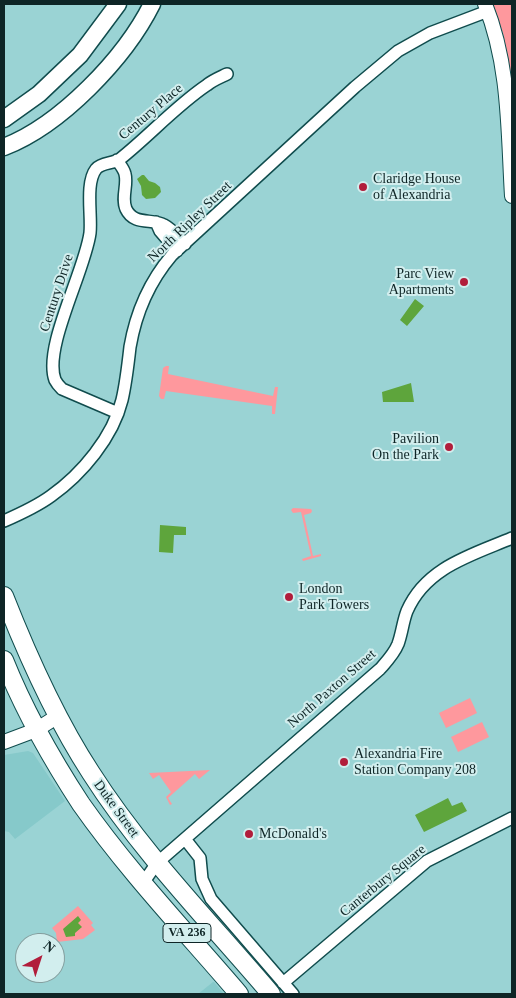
<!DOCTYPE html>
<style>
body{margin:0}
#map{position:relative;width:516px;height:998px;overflow:hidden;background:#9ad3d4;font-family:Georgia,serif}
canvas{display:block}
.frame{position:absolute;inset:0;border:5px solid #0e2526;pointer-events:none}
.north{position:absolute;left:15px;top:933px;width:50px;height:50px;box-sizing:border-box;background:#d2eeee;border:1px solid #849e9e;border-radius:50%;rotate:40deg;font-size:14px;font-weight:700;line-height:20px;text-align:center;color:#0e2526}
.north::after{content:'';display:block;margin:auto;width:18px;height:22px;background:#b11d3b;clip-path:polygon(50% 0,100% 100%,50% 72%,0 100%)}
</style>
<div id="map">
<canvas width="516" height="998"></canvas>
<div class="frame"></div>
<div class="north">N</div>
</div>
<script>
const c = document.querySelector('canvas').getContext('2d');
c.lineJoin = 'round';
function paint(path, color) {
  c.fillStyle = color;
  c.fill(path, 'evenodd');
}
function strokePath(path, color, width, dash) {
  c.strokeStyle = color;
  c.lineWidth = width;
  c.lineCap = dash ? 'butt' : 'round';
  c.setLineDash(dash || []);
  c.stroke(path);
}
function drawText(font, color, halo, rows, align = 'center') {
  c.font = font + ' Georgia,serif';
  c.lineWidth = 4;
  c.setLineDash([]);
  c.textBaseline = 'middle';
  c.strokeStyle = halo;
  c.fillStyle = color;
  for (const [text, x, y, turn = 0] of rows) {
    c.save();
    c.translate(x, y);
    c.rotate((+turn || 0) * Math.PI / 180);
    c.textAlign = isNaN(turn) ? turn : align;
    if (halo) c.strokeText(text, 0, 0);
    c.fillText(text, 0, 0);
    c.restore();
  }
}
const built = new Path2D(`
 M28 751 33 753 65 801 15 839 9 832 4 831V755Z
 M214 982 224 994H198L213 982Z`);
const green = new Path2D(`
 M492 4H512V80L503 33Z
 M166 366H169L168 374 273 396 275 387H278L275 414H272V406L166 391 164 399H161L159 396 163 368Z
 M293 508 311 509 312 511 311 513 304 515 313 556 321 554V556L303 561 302 559 311 556 301 512 293 513 291 510Z
 M470 698 477 713 446 728 439 713Z
 M482 722 489 737 458 752 451 737Z
 M210 770 199 779 195 774 168 798 172 804 170 805 166 797 171 792 159 775 153 779 149 773Z
 M78 906 93 923 91 925 95 930 83 939 57 942 56 933 52 928Z`);
const water = new Path2D(`
 M142 175H144L149 181 155 183 160 187 161 192 155 198 146 199 142 195 141 186 137 179Z
 M415 299 424 306 407 326 400 320Z
 M411 383 414 402H383L382 392Z
 M160 525 186 527V535H174L173 553 159 552Z
 M448 798 452 806 462 802 467 811 424 832 415 815Z
 M78 916 81 920 78 923 82 927 75 933V936L66 937 63 929Z`);
const minor = new Path2D(`
 M117 160C120 165 124 169 125 174 128 185 121 198 126 209 134 226 152 218 164 225 172 229 179 238 185 244
 M156 222 160 231 177 251
 M118 413 62 389C59 386 57 384 55 380 43 347 85 271 90 233 92 216 85 183 96 169 102 162 113 164 120 159 149 136 177 105 207 85 213 80 221 77 227 74
 M4 521C20 514 36 507 51 496 82 474 113 437 122 400 126 383 128 365 130 347 136 312 149 282 172 255L355 87 398 51 430 33 488 11
 M185 839 200 858 202 879 211 899 293 994
 M143 883 157 863 380 669C387 661 394 654 398 644 402 633 403 621 407 611 426 567 472 555 512 538
 M283 983 427 861 512 818`);
const tertiary = new Path2D(`
 M485 4C510 66 508 131 512 196
 M4 742 36 730 58 716`);
const secondary = new Path2D(`
 M4 119 39 94 80 55 118 4
 M4 147C61 125 125 58 152 4`);
const primary = new Path2D(`
 M4 596C28 657 55 718 91 773 142 853 210 922 271 994
 M4 660C24 710 51 758 81 804 128 871 186 932 239 994`);
const markers = [
 [363,187,5,"#b11d3b"],
 [464,282,5,"#b11d3b"],
 [449,447,5,"#b11d3b"],
 [289,597,5,"#b11d3b"],
 [344,762,5,"#b11d3b"],
 [249,834,5,"#b11d3b"]
];
const shields = [
 [187,933,48]
];
const shieldNames = [
 ["VA 236",187,933]
];
const streetNames = [
 ["Century Place",151,112,-40],
 ["North Ripley Street",190,222,-44],
 ["Century Drive",57,293,-72],
 ["North Paxton Street",332,689,-41],
 ["Duke Street",116,809,54],
 ["Canterbury Square",383,881,-39]
];
const poiNames = [
 ["Claridge House",373,179],
 ["of Alexandria",373,195],
 ["Parc View",454,274,"right"],
 ["Apartments",454,290,"right"],
 ["Pavilion",439,439,"right"],
 ["On the Park",439,455,"right"],
 ["London",299,589],
 ["Park Towers",299,605],
 ["Alexandria Fire",354,754],
 ["Station Company 208",354,770],
 ["McDonald's",259,834]
];
paint(built, '#86c9ca');
paint(green, '#fe989d');
paint(water, '#5ea53c');
strokePath(minor, '#104c4d', 14);
strokePath(tertiary, '#104c4d', 16);
strokePath(secondary, '#104c4d', 19);
strokePath(primary, '#104c4d', 20);
strokePath(minor, '#fff', 11);
strokePath(tertiary, '#fff', 14);
strokePath(secondary, '#fff', 16);
strokePath(primary, '#fff', 18);
for (const [x, y, r, color] of markers) {
  const dot = new Path2D();
  dot.arc(x, y, r, 0, 2 * Math.PI);
  c.fillStyle = color;
  c.fill(dot);
  strokePath(dot, '#d2eeee', 2);
}
for (const [x, y, w] of shields) {
  const box = new Path2D();
  box.roundRect(x - w / 2, y - 9.5, w, 19, 4);
  c.fillStyle = '#d2eeee';
  c.fill(box);
  strokePath(box, '#0e2526', 1);
}
drawText('bold 12px', '#0e2526', null, shieldNames);
drawText('14px', '#0e2526', '#d2eeee', streetNames);
drawText('14px', '#0e2526', '#d2eeee', poiNames, 'left');
</script>
